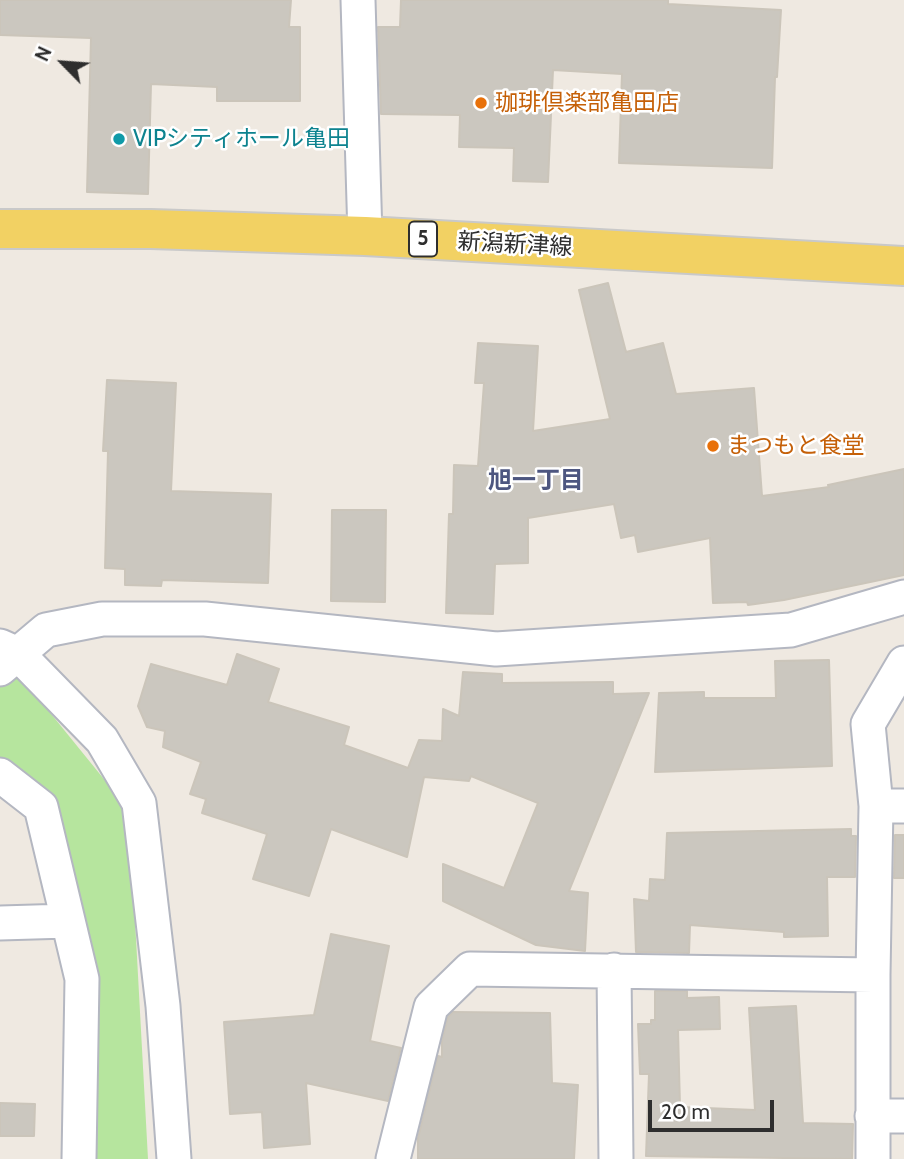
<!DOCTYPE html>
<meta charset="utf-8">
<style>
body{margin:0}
#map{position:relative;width:904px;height:1159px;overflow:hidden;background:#efe9e1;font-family:Cabin,sans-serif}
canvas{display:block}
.north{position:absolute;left:28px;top:28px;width:70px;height:70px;-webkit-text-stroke:5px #fff;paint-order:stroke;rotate:295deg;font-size:19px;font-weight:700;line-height:28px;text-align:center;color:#2e2e2e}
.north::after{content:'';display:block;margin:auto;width:24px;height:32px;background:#2e2e2e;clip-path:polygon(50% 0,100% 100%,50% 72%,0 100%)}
.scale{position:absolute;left:648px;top:1100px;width:126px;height:32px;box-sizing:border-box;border:4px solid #2e2e2e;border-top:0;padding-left:9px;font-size:21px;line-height:24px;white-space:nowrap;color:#2e2e2e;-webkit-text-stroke:5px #fff;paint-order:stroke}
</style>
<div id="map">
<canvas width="904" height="1159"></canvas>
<div class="north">N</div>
<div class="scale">20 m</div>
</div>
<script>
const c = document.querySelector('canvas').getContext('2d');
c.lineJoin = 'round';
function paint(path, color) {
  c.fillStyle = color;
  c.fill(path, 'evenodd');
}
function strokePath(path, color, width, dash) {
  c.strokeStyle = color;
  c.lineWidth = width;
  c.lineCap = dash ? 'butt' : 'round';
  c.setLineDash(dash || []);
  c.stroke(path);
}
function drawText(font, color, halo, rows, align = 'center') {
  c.font = font + ' Cabin,"Noto Sans JP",sans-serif';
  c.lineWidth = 5;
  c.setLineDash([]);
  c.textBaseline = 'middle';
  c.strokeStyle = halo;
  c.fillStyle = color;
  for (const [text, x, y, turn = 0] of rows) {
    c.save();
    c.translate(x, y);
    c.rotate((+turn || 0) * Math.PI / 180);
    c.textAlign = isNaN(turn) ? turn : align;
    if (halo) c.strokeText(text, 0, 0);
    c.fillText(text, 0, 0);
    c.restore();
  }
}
const green = new Path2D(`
 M0 671 26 683 129 810 148 1159H93L52 797 0 760Z`);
const building = new Path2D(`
 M0 0H291L289 27H300V101H217V87L151 84 148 194 87 192 91 38 0 35Z
 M401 0H668V4L781 10 777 77H775L772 168 619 163 622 74 553 70 548 182 513 181 514 148 459 147 460 115 381 114 378 27H400Z
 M608 283 626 352 663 343 676 394 754 388 762 496 829 487 828 485 904 469V575L784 600 748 605 747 602 713 603 710 538 638 552 635 535 621 538 614 504 528 518V563L495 564 493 614 446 613 449 514H453L454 465 478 466 484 383H475L478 343 538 346 533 431 610 419 579 290Z
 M107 380 176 383 171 491 271 494 268 583 162 580 161 586 125 585V569L105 568 108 451H103Z
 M332 510H386L385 602 331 601Z
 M237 654 279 669 268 702 349 727 344 745 408 768 419 740 442 741 443 709 459 716 463 672 502 674V683L613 682V694L649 693 569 891 588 893 585 951 536 945 443 901V864L504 888 538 803 471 776 469 781 424 777 407 857 331 829 309 896 253 879 267 834 202 813 206 799 190 794 201 762 163 747 165 731 147 727 138 706 151 664 227 685Z
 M829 660 832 766 655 772 659 693 704 692V698H776L775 661Z
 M851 829V836H856L855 877H827L828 936 784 937V932L690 925 689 953 636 952 634 899 649 901 650 879 665 880 667 833Z
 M895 835H904V878H894Z
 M331 934 389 946 370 1041 401 1048 388 1101 306 1083 310 1144 264 1148 262 1112 230 1114 224 1022 314 1015Z
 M655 991H687V998L719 997 720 1029 678 1030 680 1107 755 1110 749 1008 796 1006 803 1123 853 1124 852 1159 646 1156 649 1074H640L638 1024H651V1020H655Z
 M453 1012 550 1013 552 1083 578 1085 574 1159H418V1138L438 1056 442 1057V1041L448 1017Z
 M0 1103 35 1104 34 1136H0Z`);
const street = new Path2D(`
 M358 0 365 236
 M0 646 18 654 102 740 139 803 163 1006 174 1159
 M0 669 46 630 102 619H205L496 649 791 630 904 597
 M0 775 41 807 82 979 79 1159
 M876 806H904
 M0 923 68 921
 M614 970 616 1159
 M872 1116H904
 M393 1159 431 1007 470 969 873 975
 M873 1159V975L876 806 868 724 904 663`);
const primary = new Path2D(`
 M0 229H151L365 236 904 266`);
const markers = [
 [481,103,7,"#e8710a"],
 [119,139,7,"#0f9aa8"],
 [713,446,7,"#e8710a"]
];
const shields = [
 [423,239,28]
];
const shieldNames = [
 ["5",423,239]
];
const foodNames = [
 ["珈琲倶楽部亀田店",495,103],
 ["まつもと食堂",727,446]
];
const cultureNames = [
 ["VIPシティホール亀田",133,139]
];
const streetNames = [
 ["新潟新津線",515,245,3]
];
const neighbourhoodNames = [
 ["旭一丁目",536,481]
];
paint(green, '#b6e59e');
paint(building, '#cbc7bf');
strokePath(building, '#cbc5ba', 2);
strokePath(street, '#b4b7c1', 37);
strokePath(primary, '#c9c9c9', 42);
strokePath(street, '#fff', 33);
strokePath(primary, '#f2d163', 38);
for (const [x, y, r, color] of markers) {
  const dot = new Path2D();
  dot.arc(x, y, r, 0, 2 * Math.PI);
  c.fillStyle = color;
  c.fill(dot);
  strokePath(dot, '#fff', 2.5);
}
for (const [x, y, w] of shields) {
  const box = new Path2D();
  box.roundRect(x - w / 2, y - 17.5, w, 35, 5);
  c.fillStyle = '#fff';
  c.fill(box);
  strokePath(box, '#2e2e2e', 2);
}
drawText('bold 21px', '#2e2e2e', null, shieldNames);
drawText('23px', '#c56008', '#fff', foodNames, 'left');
drawText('23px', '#0d838f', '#fff', cultureNames, 'left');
drawText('23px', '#2e2e2e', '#fff', streetNames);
drawText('bold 24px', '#4d5680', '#fff', neighbourhoodNames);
</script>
